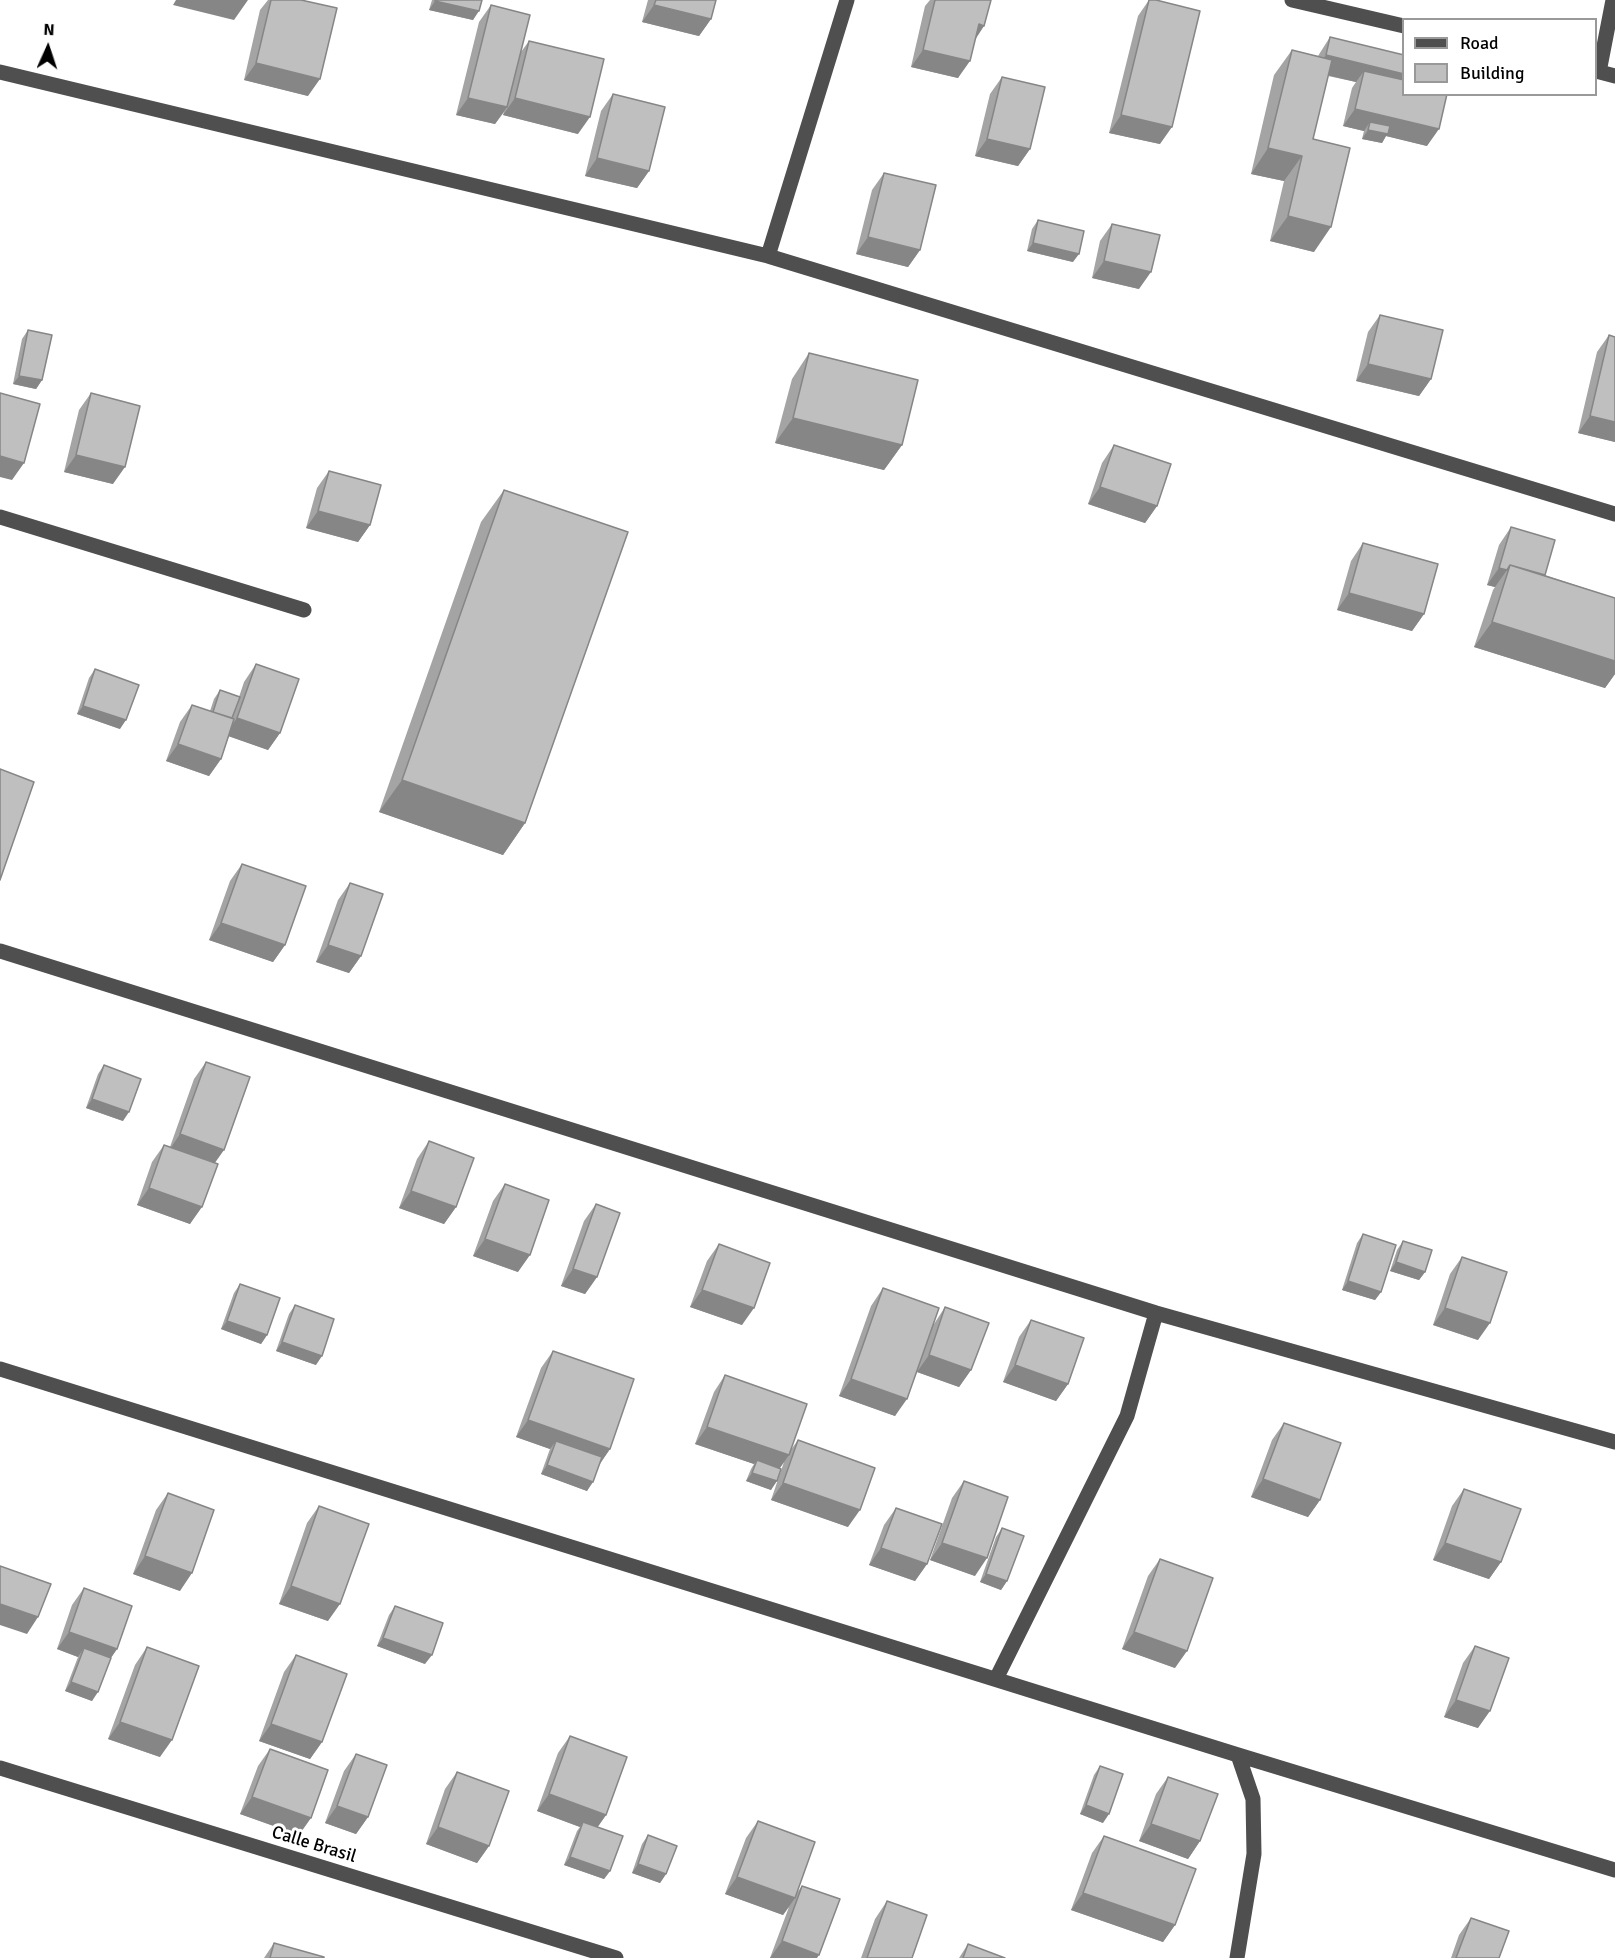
<!DOCTYPE html>
<style>
body{margin:0}
#map{position:relative;width:1615px;height:1958px;overflow:hidden;background:#fff;font-family:Signika,sans-serif}
canvas{display:block}
.legend{position:absolute;left:1402px;top:18px;width:195px;height:78px;box-sizing:border-box;background:#fff;border:2px solid #999;margin:0;padding:8px 10px;list-style:none;font-size:18px;color:#000}
.legend li{display:flex;align-items:center;gap:12px;height:30px}
.legend b{width:30px;border:2px solid #999}
.north{position:absolute;left:18px;top:18px;width:60px;height:60px;-webkit-text-stroke:4px #fff;paint-order:stroke;rotate:3deg;font-size:16px;font-weight:700;line-height:24px;text-align:center;color:#000}
.north::after{content:'';display:block;margin:auto;width:21px;height:27px;background:#000;clip-path:polygon(50% 0,100% 100%,50% 72%,0 100%)}
</style>
<div id="map">
<canvas width="1615" height="1958"></canvas>
<ul class="legend">
<li><b style="height:8px;background:#4f4f4f"></b>Road</li>
<li><b style="height:16px;background:#bfbfbf"></b>Building</li>
</ul>
<div class="north">N</div>
</div>
<script>
const c = document.querySelector('canvas').getContext('2d');
c.lineJoin = 'round';
function strokePath(path, color, width, dash) {
  c.strokeStyle = color;
  c.lineWidth = width;
  c.lineCap = dash ? 'butt' : 'round';
  c.setLineDash(dash || []);
  c.stroke(path);
}
function paint(path, color) {
  c.fillStyle = color;
  c.fill(path, 'evenodd');
}
function drawText(font, color, halo, rows, align = 'center') {
  c.font = font + ' Signika,sans-serif';
  c.lineWidth = 6;
  c.setLineDash([]);
  c.textBaseline = 'middle';
  c.strokeStyle = halo;
  c.fillStyle = color;
  for (const [text, x, y, turn = 0] of rows) {
    c.save();
    c.translate(x, y);
    c.rotate((+turn || 0) * Math.PI / 180);
    c.textAlign = isNaN(turn) ? turn : align;
    if (halo) c.strokeText(text, 0, 0);
    c.fillText(text, 0, 0);
    c.restore();
  }
}
const minor = new Path2D(`
 M1292 0 1404 26
 M1596 71 1615 76
 M0 72 768 256 1615 514
 M1599 72 1613 0
 M768 256 847 0
 M0 517 304 610
 M0 951 1156 1313 1615 1442
 M0 1369 1238 1755 1615 1870
 M996 1679 1127 1416 1156 1313
 M0 1768 616 1958
 M1237 1958 1254 1854 1253 1799 1238 1755`);
const wall = new Path2D(`
 M268 0H301L308 96 244 80 260 10Z
 M432 0H482L473 20 429 10Z
 M648 0H716L711 19 699 36 642 22Z
 M930 0H991L975 40 958 78 911 67 925 6Z
 M1149 0H1156L1160 144 1109 133 1138 16Z
 M491 5 521 52 529 41 578 134 503 115 504 112 495 124 456 115 479 22Z
 M1330 37 1404 55 1427 146 1386 136 1382 143 1362 139 1364 131 1343 126 1352 88 1356 82 1328 76 1313 139 1314 252 1270 241 1284 181 1251 174 1274 75 1292 50 1318 56Z
 M1002 77 1030 149 1018 166 975 156 990 94Z
 M613 94 649 171 637 188 585 176 601 111Z
 M884 173 920 250 908 267 856 254 872 190Z
 M1038 220 1073 262 1027 251 1032 229Z
 M1112 224 1139 289 1092 278 1100 241Z
 M1380 315 1431 379 1419 396 1356 381 1368 332Z
 M28 330 42 380 36 389 13 384 22 339Z
 M1609 335 1615 337V442L1578 433 1597 352Z
 M809 353 902 445 884 470 775 443 792 379Z
 M91 393 113 484 64 472 79 410Z
 M1114 445 1157 506 1145 523 1088 504 1102 463Z
 M329 471 370 525 358 542 306 528 317 488Z
 M504 490 525 823 503 855 379 812 481 522Z
 M1511 527 1545 575 1615 598V674L1605 688 1474 647 1493 590 1495 587 1487 585 1499 545Z
 M1363 543 1424 614 1412 631 1337 610 1351 561Z
 M256 664 280 733 268 750 229 736 221 759 209 776 166 761 180 722 192 705 210 711 214 699 220 690 239 697 244 682Z
 M95 669 120 729 77 714 89 678Z
 M242 864 285 945 273 962 209 940 230 881Z
 M350 883 361 956 349 973 316 962 338 900Z
 M206 1062 215 1163 190 1224 137 1205 152 1162 164 1145 170 1147 194 1079Z
 M104 1065 123 1121 86 1108 98 1074Z
 M429 1141 456 1207 444 1224 399 1208 417 1159Z
 M505 1184 518 1272 473 1256 493 1201Z
 M596 1204 597 1277 585 1294 561 1286 584 1221Z
 M1363 1234 1381 1292 1375 1300 1342 1290 1357 1243Z
 M1403 1241 1425 1272 1419 1280 1390 1271 1397 1250Z
 M719 1244 742 1325 690 1307 707 1261Z
 M1462 1257 1478 1340 1433 1325 1450 1274Z
 M240 1284 267 1335 261 1344 221 1329 234 1293Z
 M883 1288 934 1324 945 1307 971 1370 959 1387 917 1372 895 1416 839 1396 871 1306Z
 M295 1305 316 1365 276 1351 289 1314Z
 M1031 1320 1068 1384 1056 1401 1003 1382 1019 1337Z
 M553 1351 610 1449 600 1464 587 1491 541 1474 550 1449 516 1437 541 1368Z
 M725 1375 790 1451 798 1440 848 1527 771 1500 784 1462 780 1468 771 1490 746 1481 751 1469 754 1464 695 1444 714 1392Z
 M1284 1423 1320 1500 1308 1517 1251 1497 1272 1440Z
 M964 1481 975 1576 930 1560 952 1498Z
 M1464 1489 1501 1562 1489 1579 1433 1560 1452 1506Z
 M168 1493 180 1591 133 1574 156 1510Z
 M319 1506 328 1621 279 1604 307 1523Z
 M896 1508 927 1564 915 1581 869 1565 884 1525Z
 M1002 1528 1007 1581 1001 1590 980 1582 996 1537Z
 M1160 1559 1175 1668 1122 1649 1148 1576Z
 M84 1588 117 1649 111 1658 92 1701 65 1691 78 1657 57 1649 72 1605Z
 M395 1606 425 1664 377 1646 389 1615Z
 M1475 1646 1478 1728 1444 1717 1463 1663Z
 M147 1647 160 1757 108 1739 135 1665Z
 M296 1655 322 1742 310 1759 259 1741 284 1672Z
 M570 1736 606 1815 597 1828 610 1871 604 1879 564 1865 577 1831 580 1827 537 1811 558 1753Z
 M270 1749 299 1835 240 1814 258 1766Z
 M356 1754 368 1817 356 1834 325 1823 344 1771Z
 M1100 1766 1103 1823 1080 1814 1094 1775Z
 M457 1772 489 1846 477 1863 426 1844 445 1789Z
 M1168 1777 1200 1841 1188 1859 1139 1841 1156 1794Z
 M758 1821 796 1894 802 1886 817 1958H770L789 1907 783 1915 725 1894 746 1838Z
 M648 1835 666 1874 660 1883 632 1873 642 1844Z
 M1104 1836 1175 1925 1163 1942 1071 1910 1092 1853Z
 M887 1901 912 1958H861L875 1919Z
 M1471 1918 1499 1958H1451L1459 1935Z
 M274 1943 324 1958H264Z
 M968 1944 1005 1958H959Z`);
const shadedWall = new Path2D(`
 M176 0H248L234 20 173 5Z
 M435 1 479 11 473 20 429 10Z
 M654 5 711 19 699 36 642 22Z
 M979 24 984 26 973 43Z
 M923 50 970 61 958 78 911 67Z
 M1326 55 1404 74V94L1364 71 1356 82 1314 72Z
 M256 63 320 79 308 96 244 80Z
 M468 98 507 107 495 124 456 115Z
 M515 98 590 117 578 134 503 115Z
 M1355 109 1439 129 1427 146 1386 136 1382 143 1362 139 1368 130 1370 122 1364 131 1343 126Z
 M1121 115 1172 127 1160 144 1109 133Z
 M987 139 1030 149 1018 166 975 156Z
 M1268 148 1302 156 1284 181 1251 174Z
 M597 158 649 171 637 188 585 176Z
 M1288 216 1331 227 1314 252 1270 241Z
 M868 237 920 250 908 267 856 254Z
 M1033 243 1079 254 1073 262 1027 251Z
 M1104 261 1151 272 1139 289 1092 278Z
 M1368 364 1431 379 1419 396 1356 381Z
 M19 376 42 380 36 389 13 384Z
 M1590 416 1615 422V442L1578 433Z
 M793 418 902 445 884 470 775 443Z
 M76 455 125 467 113 484 64 472Z
 M0 456 24 463 12 480 0 477Z
 M1100 487 1157 506 1145 523 1088 504Z
 M318 511 370 525 358 542 306 528Z
 M1499 568 1507 570 1495 587 1487 585Z
 M1349 593 1424 614 1412 631 1337 610Z
 M1492 622 1615 661V674L1605 688 1474 647Z
 M83 706 126 720 120 729 77 714Z
 M237 718 280 733 268 750 225 735Z
 M178 744 221 759 209 776 166 761Z
 M402 780 525 823 503 855 379 812Z
 M221 923 285 945 273 962 209 940Z
 M328 945 361 956 349 973 316 962Z
 M92 1099 129 1112 123 1121 86 1108Z
 M180 1134 224 1150 212 1167 168 1152Z
 M149 1188 202 1207 190 1224 137 1205Z
 M411 1191 456 1207 444 1224 399 1208Z
 M485 1239 530 1255 518 1272 473 1256Z
 M1396 1262 1425 1272 1419 1280 1390 1271Z
 M573 1269 597 1277 585 1294 561 1286Z
 M1348 1281 1381 1292 1375 1300 1342 1290Z
 M702 1290 754 1308 742 1325 690 1307Z
 M1445 1308 1490 1323 1478 1340 1433 1325Z
 M227 1321 267 1335 261 1344 221 1329Z
 M282 1342 322 1356 316 1365 276 1351Z
 M929 1355 971 1370 959 1387 917 1372Z
 M1015 1365 1068 1384 1056 1401 1003 1382Z
 M851 1379 907 1399 895 1416 839 1396Z
 M528 1420 610 1449 598 1466 556 1441 550 1449 516 1437Z
 M707 1427 789 1455 777 1472 757 1460 754 1464 695 1444Z
 M547 1465 593 1482 587 1491 541 1474Z
 M752 1473 777 1481 771 1490 746 1481Z
 M1263 1479 1320 1500 1308 1517 1251 1497Z
 M783 1483 860 1510 848 1527 771 1500Z
 M942 1543 987 1558 975 1576 930 1560Z
 M1445 1543 1501 1562 1489 1579 1433 1560Z
 M881 1548 927 1564 915 1581 869 1565Z
 M145 1556 192 1573 180 1591 133 1574Z
 M986 1574 1007 1581 1001 1590 980 1582Z
 M291 1586 340 1604 328 1621 279 1604Z
 M0 1604 38 1617 27 1634 0 1625Z
 M69 1632 117 1649 105 1666 84 1648 78 1657 57 1649Z
 M1134 1632 1187 1651 1175 1668 1122 1649Z
 M383 1638 432 1655 425 1664 377 1646Z
 M71 1682 98 1692 92 1701 65 1691Z
 M1456 1700 1490 1711 1478 1728 1444 1717Z
 M120 1722 172 1740 160 1757 108 1739Z
 M271 1724 322 1742 310 1759 259 1741Z
 M549 1794 606 1815 594 1832 583 1822 580 1827 537 1811Z
 M252 1797 311 1818 299 1835 240 1814Z
 M1086 1805 1109 1814 1103 1823 1080 1814Z
 M337 1806 368 1817 356 1834 325 1823Z
 M1151 1824 1200 1841 1188 1859 1139 1841Z
 M438 1827 489 1846 477 1863 426 1844Z
 M570 1857 610 1871 604 1879 564 1865Z
 M638 1864 666 1874 660 1883 632 1873Z
 M737 1877 795 1898 783 1915 725 1894Z
 M1083 1893 1175 1925 1163 1942 1071 1910Z
 M782 1941 819 1955 817 1958H770Z`);
const building = new Path2D(`
 M271 0H301L337 8 320 79 256 63Z
 M435 0H482L479 11 435 1Z
 M656 0H716L711 19 654 5Z
 M935 0H991L984 26 979 24 970 61 923 50Z
 M1149 0H1156L1200 11 1172 127 1121 115Z
 M491 5 530 15 507 107 468 98Z
 M1330 37 1404 55V74L1326 55Z
 M529 41 604 59 590 117 515 98Z
 M1292 50 1332 60 1313 139 1350 148 1331 227 1288 216 1302 156 1268 148Z
 M1364 71 1404 80V94H1447L1439 129 1355 109Z
 M1002 77 1045 87 1030 149 987 139Z
 M613 94 665 107 649 171 597 158Z
 M1370 122 1390 126 1388 134 1368 130Z
 M884 173 936 185 920 250 868 237Z
 M1038 220 1084 231 1079 254 1033 243Z
 M1112 224 1160 235 1151 272 1104 261Z
 M1380 315 1443 330 1431 379 1368 364Z
 M28 330 52 335 42 380 19 376Z
 M1609 335 1615 337V422L1590 416Z
 M809 353 918 380 902 445 793 418Z
 M0 393 40 404 24 463 0 456Z
 M91 393 140 406 125 467 76 455Z
 M1114 445 1171 464 1157 506 1100 487Z
 M329 471 381 485 370 525 318 511Z
 M504 490 628 532 525 823 402 780Z
 M1511 527 1555 540 1545 575 1510 565 1507 570 1499 568Z
 M1363 543 1438 564 1424 614 1349 593Z
 M1510 565 1615 598V661L1492 622Z
 M256 664 299 679 280 733 237 718Z
 M95 669 139 685 126 720 83 706Z
 M220 690 240 697 232 718 213 712Z
 M192 705 234 719 221 759 178 744Z
 M0 769 34 782 0 880Z
 M242 864 306 886 285 945 221 923Z
 M350 883 383 894 361 956 328 945Z
 M206 1062 250 1077 224 1150 180 1134Z
 M104 1065 141 1079 129 1112 92 1099Z
 M429 1141 474 1158 456 1207 411 1191Z
 M164 1145 218 1164 202 1207 149 1188Z
 M505 1184 549 1200 530 1255 485 1239Z
 M596 1204 620 1213 597 1277 573 1269Z
 M1363 1234 1396 1245 1381 1292 1348 1281Z
 M1403 1241 1432 1250 1425 1272 1396 1262Z
 M719 1244 770 1263 754 1308 702 1290Z
 M1462 1257 1507 1272 1490 1323 1445 1308Z
 M240 1284 280 1298 267 1335 227 1321Z
 M883 1288 939 1308 907 1399 851 1379Z
 M295 1305 334 1319 322 1356 282 1342Z
 M945 1307 989 1323 971 1370 929 1355Z
 M1031 1320 1084 1338 1068 1384 1015 1365Z
 M553 1351 634 1379 610 1449 528 1420Z
 M725 1375 807 1404 789 1455 707 1427Z
 M1284 1423 1341 1443 1320 1500 1263 1479Z
 M798 1440 875 1468 860 1510 783 1483Z
 M556 1441 602 1457 593 1482 547 1465Z
 M757 1460 781 1469 777 1481 752 1473Z
 M964 1481 1008 1497 987 1558 942 1543Z
 M1464 1489 1521 1509 1501 1562 1445 1543Z
 M168 1493 214 1510 192 1573 145 1556Z
 M319 1506 369 1524 340 1604 291 1586Z
 M896 1508 942 1524 927 1564 881 1548Z
 M1002 1528 1024 1536 1007 1581 986 1574Z
 M1160 1559 1213 1578 1187 1651 1134 1632Z
 M0 1566 51 1584 38 1617 0 1604Z
 M84 1588 132 1606 117 1649 69 1632Z
 M395 1606 443 1623 432 1655 383 1638Z
 M1475 1646 1509 1658 1490 1711 1456 1700Z
 M147 1647 199 1666 172 1740 120 1722Z
 M84 1648 111 1658 98 1692 71 1682Z
 M296 1655 347 1674 322 1742 271 1724Z
 M570 1736 627 1757 606 1815 549 1794Z
 M270 1749 328 1770 311 1818 252 1797Z
 M356 1754 387 1765 368 1817 337 1806Z
 M1100 1766 1123 1774 1109 1814 1086 1805Z
 M457 1772 509 1791 489 1846 438 1827Z
 M1168 1777 1218 1794 1200 1841 1151 1824Z
 M758 1821 815 1842 795 1898 737 1877Z
 M583 1822 623 1836 610 1871 570 1857Z
 M648 1835 677 1846 666 1874 638 1864Z
 M1104 1836 1196 1869 1175 1925 1083 1893Z
 M802 1886 840 1899 819 1955 782 1941Z
 M887 1901 927 1915 912 1958H867Z
 M1471 1918 1509 1931 1499 1958H1456Z
 M274 1943 324 1957V1958H270Z
 M968 1944 1005 1958H963Z`);
const streetNames = [
 ["Calle Brasil",314,1845,17]
];
strokePath(minor, '#4f4f4f', 15);
paint(wall, '#a4a4a4');
paint(shadedWall, '#868686');
paint(building, '#bfbfbf');
strokePath(building, '#868686', 1.5);
drawText('18px', '#000', '#fff', streetNames);
</script>
